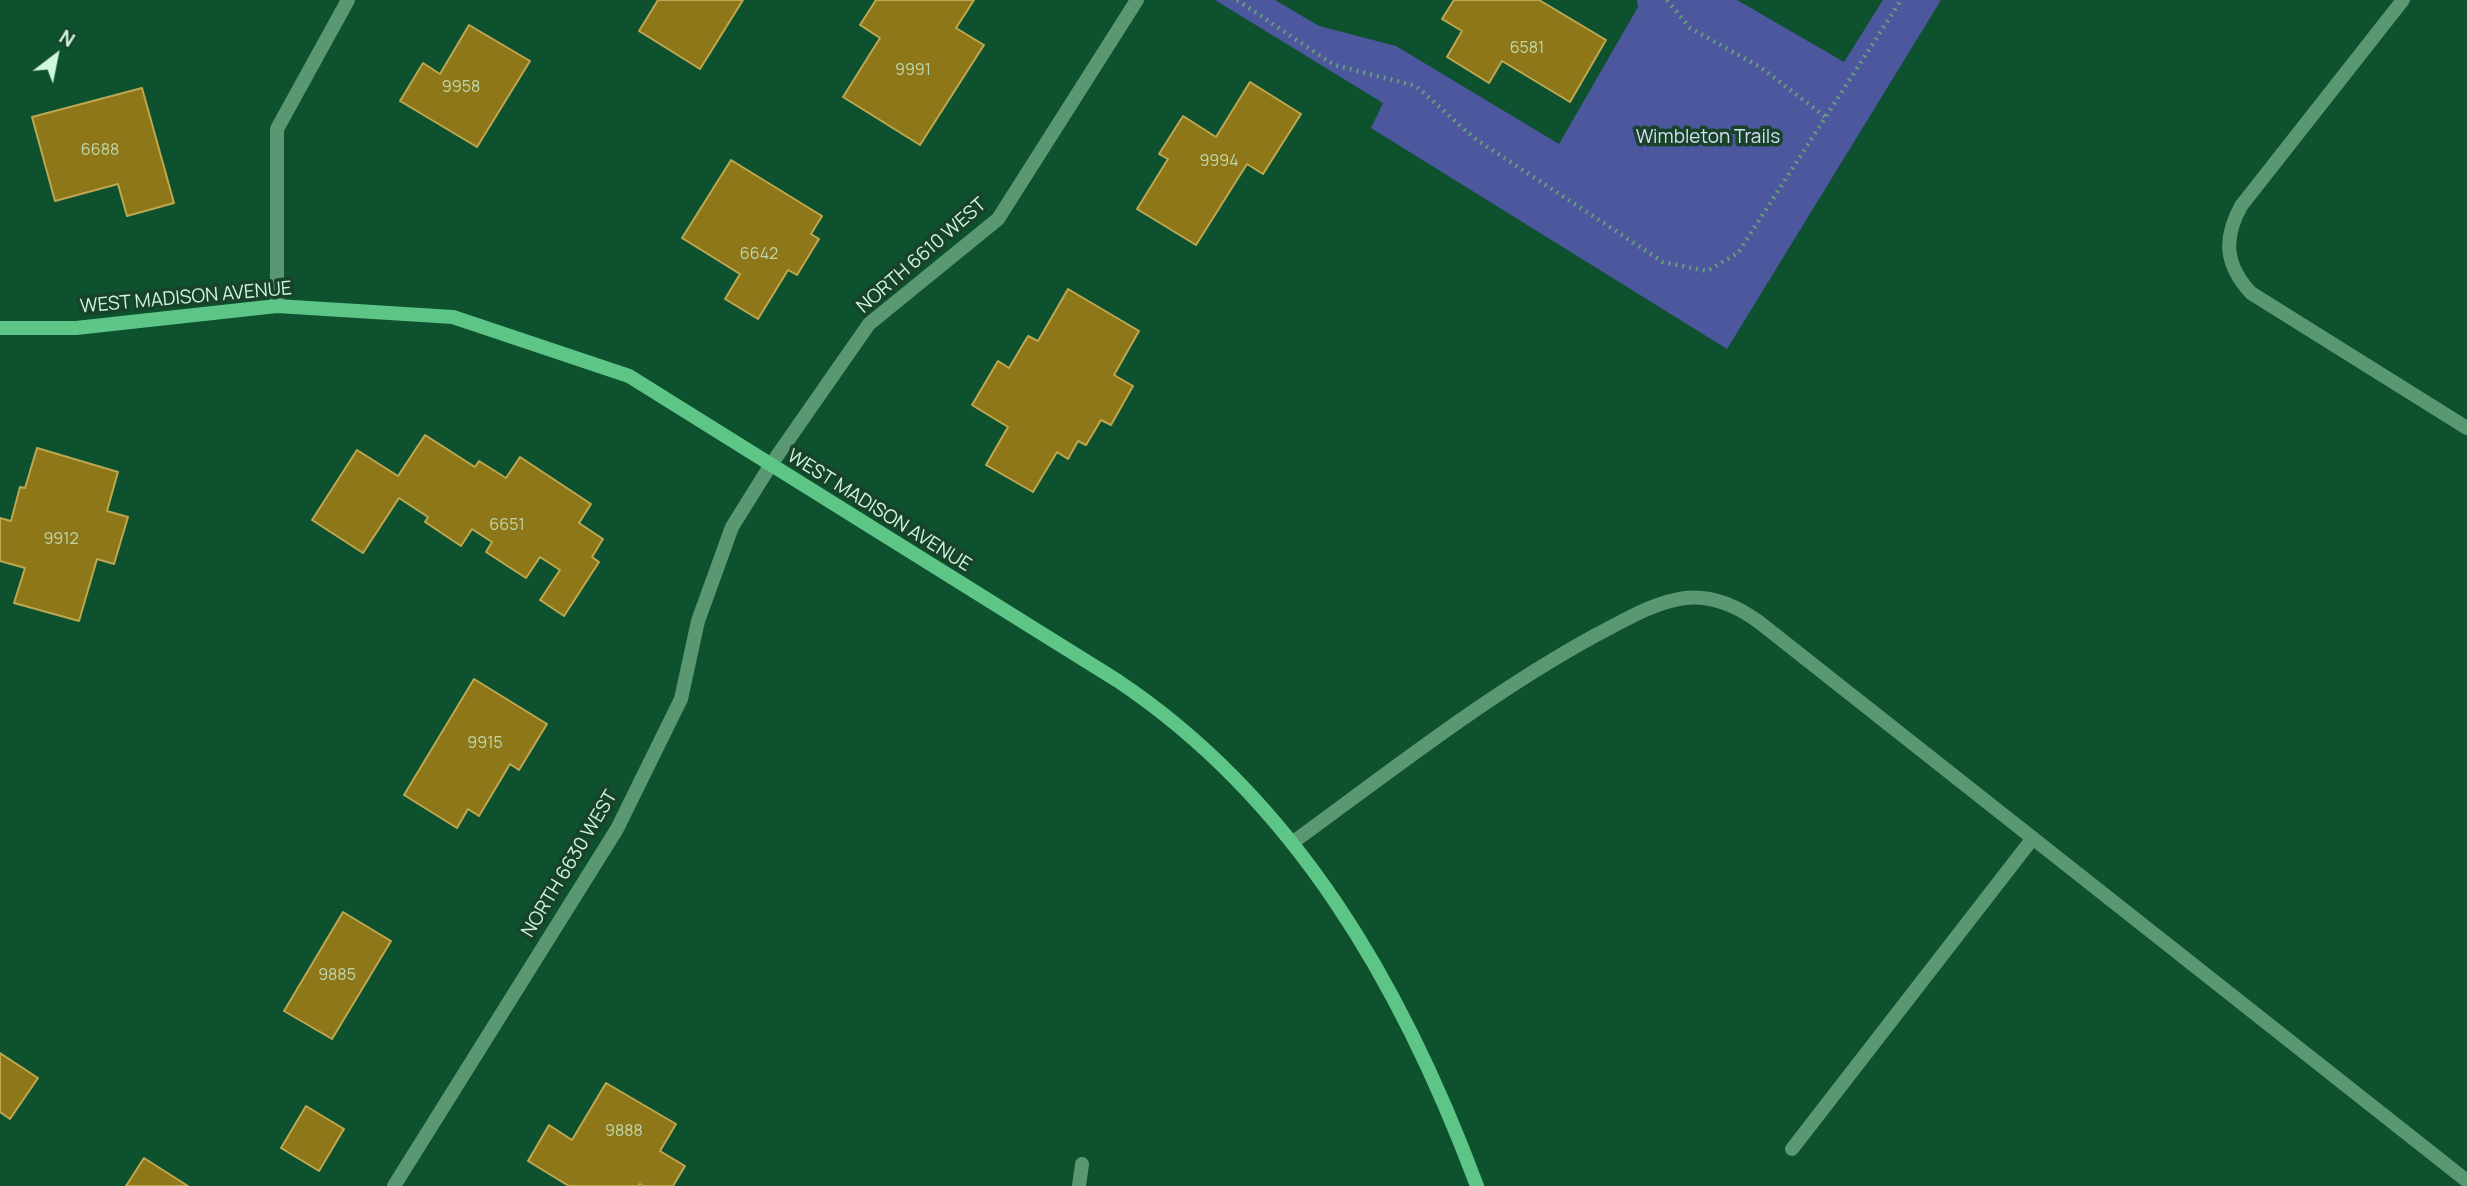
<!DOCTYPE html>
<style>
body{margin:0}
#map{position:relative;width:2467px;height:1186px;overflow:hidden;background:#0d512e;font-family:Manrope,sans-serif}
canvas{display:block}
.north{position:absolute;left:21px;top:21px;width:70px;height:70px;-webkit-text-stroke:5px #18432a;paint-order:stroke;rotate:32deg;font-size:19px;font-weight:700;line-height:28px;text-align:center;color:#cff7dc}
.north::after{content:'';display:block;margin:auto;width:24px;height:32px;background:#cff7dc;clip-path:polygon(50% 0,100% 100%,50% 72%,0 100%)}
</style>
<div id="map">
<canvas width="2467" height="1186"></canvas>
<div class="north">N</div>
</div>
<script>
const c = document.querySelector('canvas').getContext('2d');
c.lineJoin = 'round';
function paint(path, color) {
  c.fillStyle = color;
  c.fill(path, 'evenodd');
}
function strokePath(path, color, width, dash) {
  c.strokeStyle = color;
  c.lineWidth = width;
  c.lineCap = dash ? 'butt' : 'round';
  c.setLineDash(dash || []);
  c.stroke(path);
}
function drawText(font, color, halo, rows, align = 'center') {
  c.font = font + ' Manrope,sans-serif';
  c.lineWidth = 7;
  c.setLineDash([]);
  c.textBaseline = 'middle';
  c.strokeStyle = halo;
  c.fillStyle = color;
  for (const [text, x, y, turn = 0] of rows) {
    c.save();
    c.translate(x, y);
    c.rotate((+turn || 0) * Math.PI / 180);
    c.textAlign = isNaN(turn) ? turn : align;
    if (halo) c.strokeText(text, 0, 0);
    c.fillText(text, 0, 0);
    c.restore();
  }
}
const green = new Path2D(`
 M1215 0H1275L1319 26 1396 46 1559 144 1638 7 1637 0H1737L1844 62 1883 0H1941L1727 349 1371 128 1383 103Z`);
const building = new Path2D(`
 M658 0H743L700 69 639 31Z
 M876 0H974L956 28 984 45 920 145 843 97 880 38 860 25Z
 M1454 0H1539L1606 40 1570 102 1502 61 1489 83 1447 57 1462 31 1442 19Z
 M469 25 530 61 477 147 400 101 423 63 440 74Z
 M1250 82 1301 114 1263 174 1247 164 1196 245 1137 209 1168 159 1159 154 1183 116 1216 137Z
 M142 88 174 203 127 216 118 184 55 201 32 117Z
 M731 160 822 216 811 234 819 239 797 275 788 270 758 319 725 299 740 274 682 238Z
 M1068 289 1139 331 1114 375 1133 386 1111 425 1101 420 1086 445 1078 441 1068 459 1057 452 1033 492 986 465 1008 427 972 405 998 361 1009 368 1028 336 1038 341Z
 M425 435 475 467 479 461 506 478 520 457 591 504 579 523 603 539 592 557 599 562 564 616 540 600 560 570 540 557 526 578 486 552 492 542 472 529 461 546 425 522 428 517 399 498 363 553 312 520 357 450 398 476Z
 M37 448 118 472 107 511 128 517 114 564 97 559 79 621 14 603 25 568 0 561V518L11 521 20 487 25 488Z
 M474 679 547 724 519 770 510 764 479 816 468 809 457 828 404 795Z
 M343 912 391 941 332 1039 284 1011Z
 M0 1053 38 1078 10 1119 0 1112Z
 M606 1083 676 1124 660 1151 685 1166 673 1186H643L640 1184 638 1186H569L528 1161 549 1125 572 1140Z
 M306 1106 344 1129 319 1171 281 1148Z
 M144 1158 188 1186H126Z`);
const path = new Path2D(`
 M1237 0 1334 65 1416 86 1474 138 1663 262 1707 271 1738 253 1901 0
 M1667 0 1690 28 1760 67 1827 118`);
const street = new Path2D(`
 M2403 0 2241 206C2223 239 2225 265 2251 293L2467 428
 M277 306V129L348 0
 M1292 843C1391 771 1488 694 1596 635 1623 621 1654 602 1685 598 1713 595 1737 606 1759 622L2467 1181
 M1792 1149 2033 838
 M394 1186 617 829 681 699 698 621 732 527 770 466 869 324 998 219 1137 0
 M1079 1186 1082 1164`);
const secondary = new Path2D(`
 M0 328H76L277 306 453 317 629 376 1118 681C1297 801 1403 988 1477 1186`);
const numberNames = [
 ["6581",1527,49],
 ["9991",913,71],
 ["9958",461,88],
 ["6688",100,151],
 ["9994",1219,162],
 ["6642",759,255],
 ["6651",507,526],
 ["9912",61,540],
 ["9915",485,744],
 ["9885",337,976],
 ["9888",624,1132]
];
const parkNames = [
 ["Wimbleton Trails",1708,138]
];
const streetNames = [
 ["NORTH 6610 WEST",922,256,-41],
 ["WEST MADISON AVENUE",186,298,-5],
 ["WEST MADISON AVENUE",879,511,32],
 ["NORTH 6630 WEST",570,864,-59]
];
paint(green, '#4d579d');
paint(building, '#8d7719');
strokePath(building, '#bea751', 2);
strokePath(path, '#659c7d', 4.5, [2, 5]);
strokePath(street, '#599870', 14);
strokePath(secondary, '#5dc687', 14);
drawText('16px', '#bed7ab', null, numberNames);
drawText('19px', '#d9def7', '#18432a', parkNames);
drawText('19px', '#cff7dc', '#18432a', streetNames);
</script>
